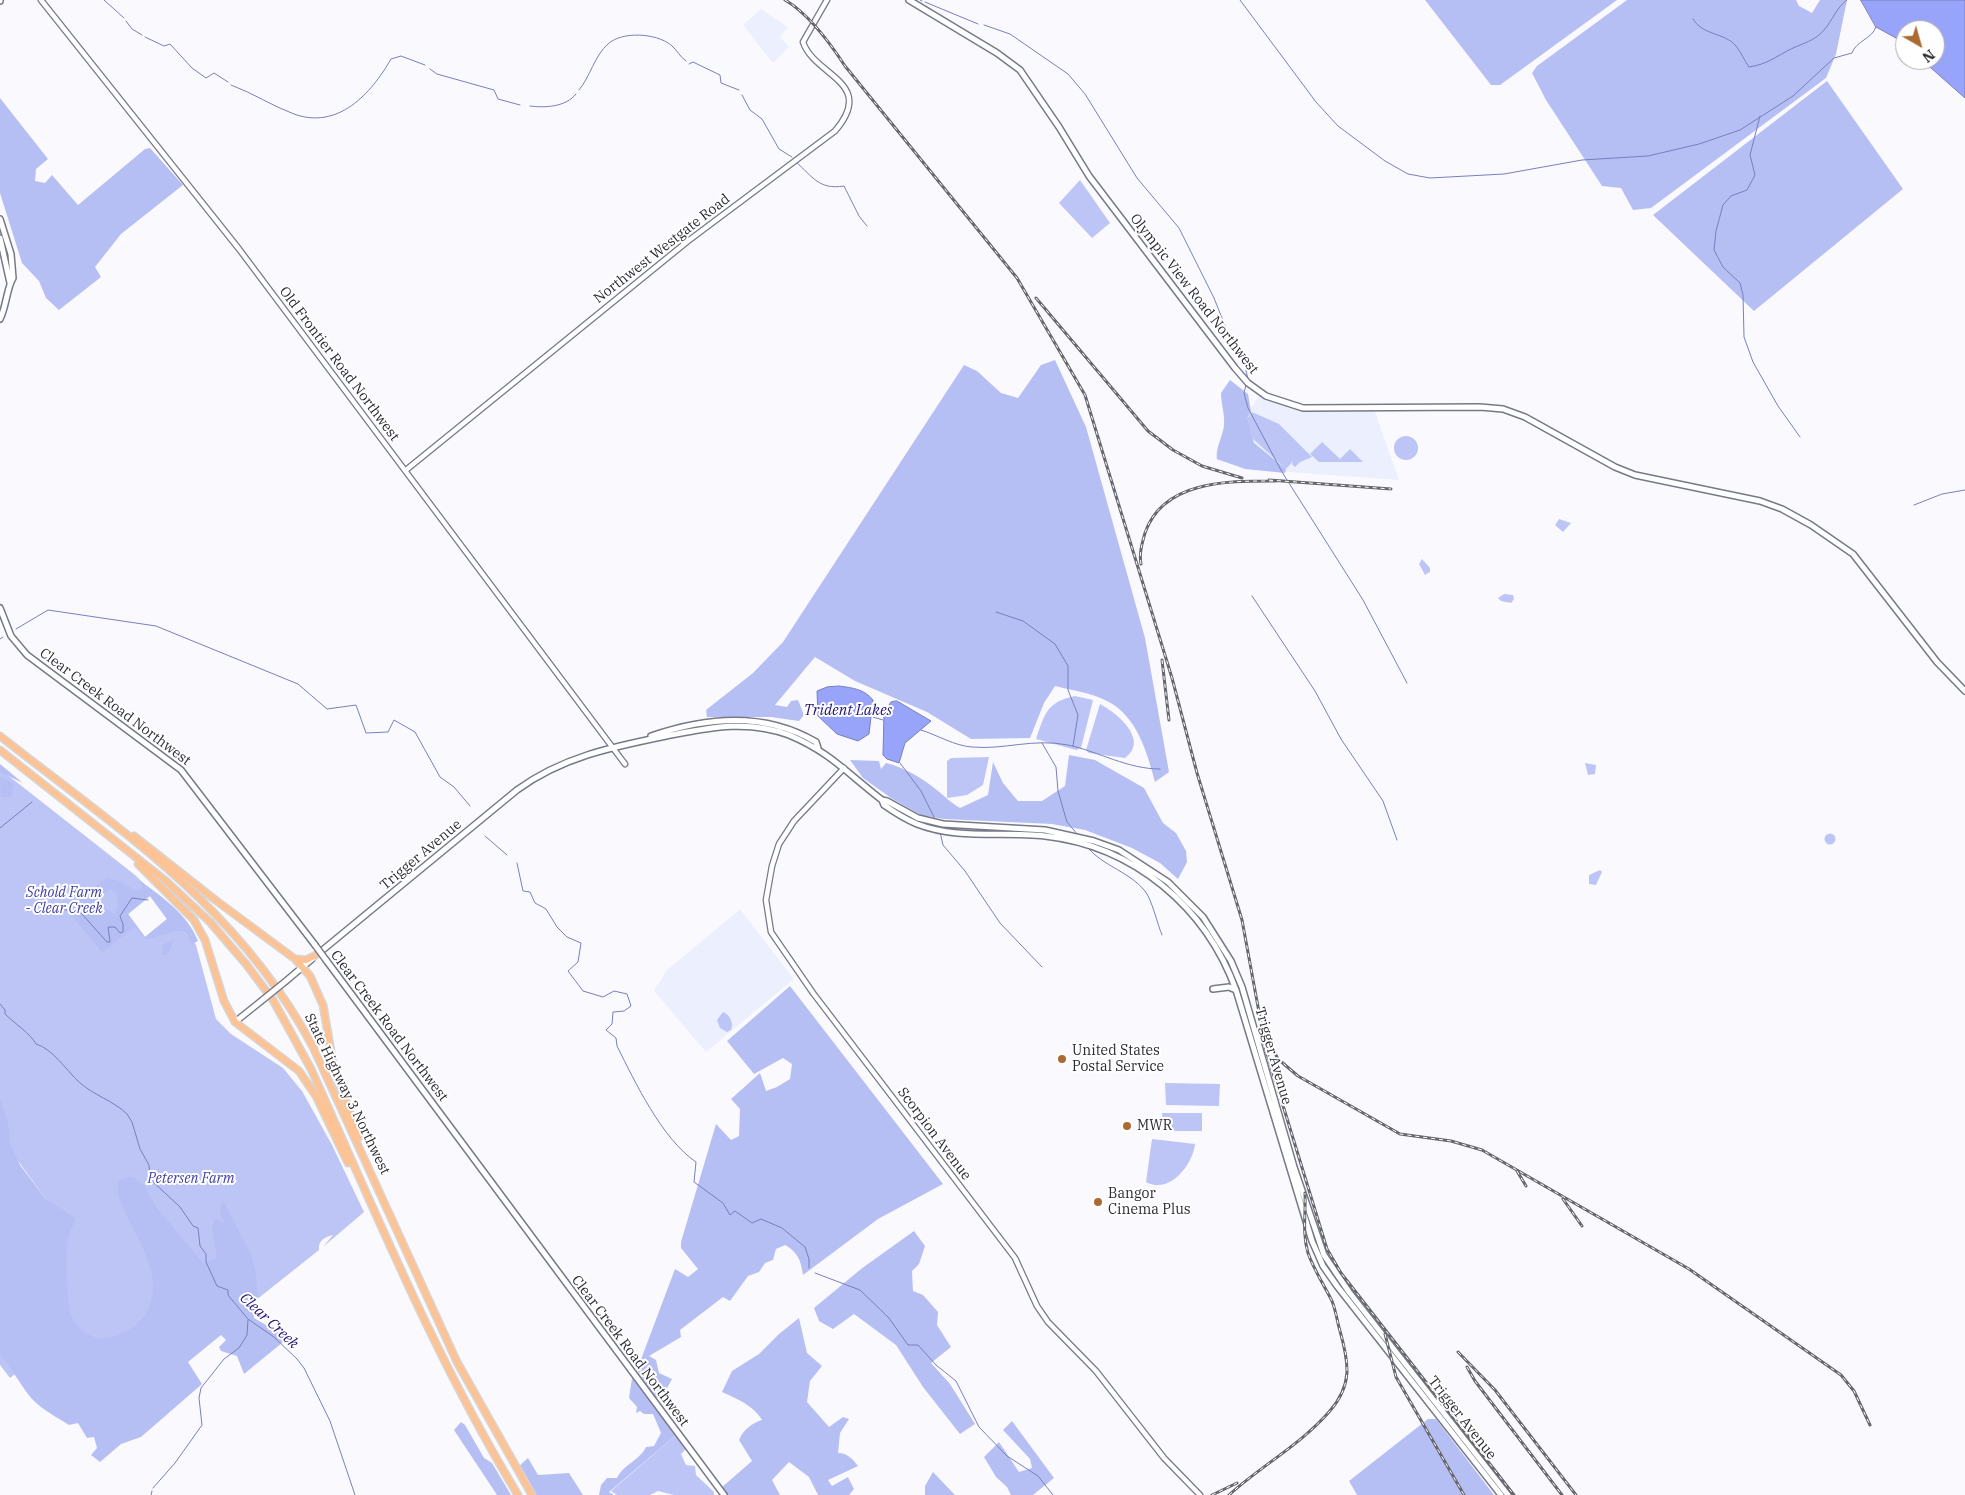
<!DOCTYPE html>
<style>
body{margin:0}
#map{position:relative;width:1965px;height:1495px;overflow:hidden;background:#fafafe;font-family:"IBM Plex Serif",serif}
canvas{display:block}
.north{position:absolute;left:1895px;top:20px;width:50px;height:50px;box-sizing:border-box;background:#fff;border:1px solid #aaabad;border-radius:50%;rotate:142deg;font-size:14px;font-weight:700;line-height:20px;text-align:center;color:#2b2c32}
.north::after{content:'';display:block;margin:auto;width:18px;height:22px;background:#aa6a32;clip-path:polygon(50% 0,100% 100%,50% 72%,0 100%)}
</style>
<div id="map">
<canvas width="1965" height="1495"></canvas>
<div class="north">N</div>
</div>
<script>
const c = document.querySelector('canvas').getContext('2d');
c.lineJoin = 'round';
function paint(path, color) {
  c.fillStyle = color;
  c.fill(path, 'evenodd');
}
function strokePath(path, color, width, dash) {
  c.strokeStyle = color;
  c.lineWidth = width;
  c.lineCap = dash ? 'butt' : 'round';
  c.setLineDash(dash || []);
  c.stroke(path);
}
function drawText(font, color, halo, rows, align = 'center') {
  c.font = font + ' "IBM Plex Serif",serif';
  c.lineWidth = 4;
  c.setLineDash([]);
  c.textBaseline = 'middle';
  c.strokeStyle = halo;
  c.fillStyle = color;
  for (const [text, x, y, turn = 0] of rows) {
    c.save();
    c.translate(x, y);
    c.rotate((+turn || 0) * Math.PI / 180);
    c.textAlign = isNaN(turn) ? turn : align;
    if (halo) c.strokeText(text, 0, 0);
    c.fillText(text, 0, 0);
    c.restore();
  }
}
const built = new Path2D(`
 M761 9 788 27 780 37 789 47 773 63 743 25Z
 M1261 393 1295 407 1374 409 1399 480 1260 470 1215 460Z
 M740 909 794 979 706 1052 654 991 667 970Z`);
const green = new Path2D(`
 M1080 180 1110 223 1092 238 1059 203Z
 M1252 412 1279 424 1312 457 1300 462 1295 467 1292 464 1293 461 1286 469 1241 428Z
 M1394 448a12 12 0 1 1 24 0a12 12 0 1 1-24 0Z
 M1322 442 1340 459 1350 449 1363 462H1319L1310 454Z
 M1559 519 1571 523 1563 532 1555 525Z
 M1422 559 1430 568V572L1425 575 1419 564Z
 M1504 594 1513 595 1514 599 1511 603 1501 601 1498 598Z
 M1075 696 1093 700 1081 748 1076 750 1036 739C1045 713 1047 702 1075 696Z
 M1100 704C1117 713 1150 740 1125 758L1089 753 1086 750Z
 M989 757 983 785 967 795 947 798V761L951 758Z
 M1585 763 1596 765 1595 774 1588 775Z
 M0 769 135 875 174 913 196 945 216 1019 231 1034 283 1068 302 1091 332 1145 364 1212 323 1247 333 1235C325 1237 318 1240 319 1250L100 1424 46 1350 10 1378 0 1365V1269L49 1201 45 1198 0 1136ZM150 896 167 919 145 937 128 914Z
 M1824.5 839a5.5 5.5 0 1 1 11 0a5.5 5.5 0 1 1-11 0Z
 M1600 870 1602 872 1596 885 1589 884V875Z
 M723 1012C730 1015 734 1023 731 1030L727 1032 720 1028 717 1020Z
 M1165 1083 1220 1084 1219 1106 1166 1105Z
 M1162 1113H1202V1131H1163Z
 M1152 1139 1195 1144C1193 1164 1170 1195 1146 1182Z
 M676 1435 686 1449 681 1454 686 1465 695 1466 696 1475 714 1492V1495H674L658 1491 650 1495H617L611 1491Z`);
const forest = new Path2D(`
 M1425 0H1617L1500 85H1491Z
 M1627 0H1796L1799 6 1812 13 1820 0H1847L1836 54 1826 78 1651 208 1633 210 1621 188 1602 186 1546 100 1532 73 1537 66Z
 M1827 81 1903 189 1754 311 1653 215Z
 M0 98 48 159 36 169 35 181 45 183 52 175 78 205 145 149 150 148 183 185 121 234 95 267 101 277 59 310 46 298 39 281 22 263 0 193Z
 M1055 360 1086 427 1145 638 1169 772 1155 782C1147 752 1137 716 1107 701 1092 693 1071 690 1055 686L1044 703 1030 738 971 739 927 712 855 681 815 657 775 705 787 707 791 701 798 700 804 715 799 721 771 717H707L706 710 753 673 783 642 964 365 977 371 1001 393 1018 398 1041 365Z
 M1230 380 1248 394 1251 411 1247 419 1254 443 1286 469 1285 473 1245 469 1217 459C1215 449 1223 436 1224 425 1225 415 1221 403 1221 393Z
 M1069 755 1095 760 1144 788 1163 823 1176 833 1186 851 1187 862 1178 879 1160 863 1132 848 1085 830 1052 824 944 819 921 815 891 798 863 778 850 760 879 761 881 769 886 763C906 768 922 778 938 791 946 797 951 803 960 808L988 795 993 762 1003 783 1018 801H1042L1065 786Z
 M0 764 23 783 0 772Z
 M0 776 14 784 11 797H1Z
 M107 878 119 881 137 891 142 887 140 881C163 897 188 915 198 941L192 944 186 932C170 928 160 939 145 939L135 927 102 952 65 908ZM110 889 116 893 118 903 115 915 102 906 101 896ZM150 896 167 919 145 937 128 914Z
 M174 939 168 955H162L163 945Z
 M790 986 943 1184 878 1219 803 1275C801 1261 798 1252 785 1245L776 1249 773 1260 765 1263 759 1272 748 1276 730 1301 723 1297 680 1330 681 1337 649 1356 656 1360 659 1373 672 1379 666 1390 656 1399 637 1370 675 1269 688 1277 698 1269 681 1248V1242L716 1124 731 1140 739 1136 740 1109 731 1099 760 1073 766 1091 777 1087 790 1079 792 1064 783 1058 754 1074 727 1041Z
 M0 1098 8 1122 10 1143 20 1165 45 1198 75 1218C74 1227 68 1233 67 1243 66 1258 66 1306 73 1319 78 1328 83 1332 92 1336 101 1340 109 1339 118 1335 132 1329 145 1320 150 1305 167 1259 109 1209 119 1180L127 1177 134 1178 144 1186 157 1208 203 1263 217 1258 212 1227 215 1219 224 1223 220 1211 222 1199 251 1254 255 1269 258 1297 255 1304 254 1318 288 1338 244 1374 237 1356 221 1351 219 1347 226 1340 221 1335 188 1362 202 1384 141 1437 121 1444 100 1462 91 1455 97 1448 94 1437 87 1438 78 1423 69 1425C55 1416 37 1407 28 1394 18 1381 11 1367 0 1355Z
 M914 1231 925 1246 919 1264 912 1271 913 1291 923 1295 938 1312 937 1325 951 1347 931 1363 950 1384 975 1424 960 1434 923 1387 896 1345 854 1314 833 1329 819 1321 814 1308 861 1269Z
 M799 1318 807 1353 822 1366 810 1381 807 1402 829 1427 843 1417 849 1419 840 1433 838 1453C847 1453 853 1459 858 1466L828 1480 832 1486 848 1477 854 1489 849 1495H818L809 1477 789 1462 772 1480 780 1495H727L721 1488 752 1461 739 1440C743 1430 752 1423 762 1420 753 1405 737 1399 722 1392L732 1371 759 1354 779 1334Z
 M632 1378 676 1435 609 1492 614 1495H599L601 1485 607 1478H617C624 1464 640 1460 646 1447L654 1446 661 1433 653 1414H644L640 1411 636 1413 637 1407 629 1398Z
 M1428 1419H1436L1494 1495H1357L1349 1481Z
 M1012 1421 1054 1478 1033 1495H1011L1007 1487 996 1477 984 1457 999 1442 1019 1472 1032 1468 1030 1459 1003 1430Z
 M461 1422 465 1425 484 1458 492 1463 511 1495H497L454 1430Z
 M528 1458 538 1475 569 1473 583 1495H536L518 1467Z
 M933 1472 955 1495H925V1486Z`);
const water = new Path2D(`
 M1861 0H1965V98L1922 60H1935V30H1905V43L1876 27Z
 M839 686C853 688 864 689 873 700L869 734 858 741 837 734 818 716 817 691 827 687Z
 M897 701 931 721 905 743 899 763 887 759 883 755 884 713 891 702Z`);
const stream = new Path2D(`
 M104 0 124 18
 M920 0 922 1
 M1240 0 1316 102 1338 126 1385 161 1408 174 1430 178 1504 174 1582 160 1648 156 1699 144 1740 130 1793 96 1834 58 1852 53C1856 41 1872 39 1876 27
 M925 2 978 24
 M1693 19C1703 36 1724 32 1736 46 1741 52 1744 60 1749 67 1768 64 1775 57 1791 49 1803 43 1815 41 1824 30 1833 20 1836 8 1847 0
 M126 21 132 29 142 35
 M984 25 1010 34 1068 74 1085 94 1137 178 1179 228 1214 298 1228 333 1243 359 1248 379
 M145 37 164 46 170 44 192 68 206 78 214 73 228 82
 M689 64 693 62 720 75 721 83 739 90
 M430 69 437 74 494 90 498 99 520 105
 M231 85C253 93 272 106 294 114 338 130 371 94 391 59L401 56 425 65
 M579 90C590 77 595 55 608 44 622 31 656 33 671 45 677 50 680 57 686 61
 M742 95 750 110 762 119 779 149 792 157
 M530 106C545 108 566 107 576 94
 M1760 116 1750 155 1755 175 1747 190 1731 196 1723 205 1716 231 1714 250 1723 267 1740 283 1743 295 1744 337 1753 362 1778 406 1800 437
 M796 162C813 177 819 190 844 186L859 216 867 226
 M1246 385 1244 393 1248 408 1282 472 1363 600 1407 683
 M1914 505 1942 494 1965 490
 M1252 596 1315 691 1341 739 1383 801 1397 840
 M996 612 1023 621 1055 644 1068 666V690L1078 715 1073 746
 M16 629 48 610 156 626 298 684 327 709 356 705 366 733 388 732 394 720 415 732 440 777 454 787 470 806
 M0 639 3 637
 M873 717 883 720
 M921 730C937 735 955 746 972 747 1005 750 1032 738 1068 745 1100 752 1127 769 1160 769
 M1042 743 1056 767 1058 791 1067 822 1078 835
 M900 763 921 791 936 821
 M0 828 32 802
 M940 832 943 845 965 871 1000 923 1042 967
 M485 836 507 855
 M1088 848C1103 866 1130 872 1145 891 1152 900 1157 923 1162 935
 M517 863 523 891 530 892 535 903 546 909 557 927 567 937 581 943 578 962 568 971 583 991 603 997 614 991 627 994 631 1006 624 1011 613 1012 612 1024 606 1030 616 1038 617 1046C635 1082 662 1139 696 1162L694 1182 723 1203 730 1215 735 1211 752 1223 761 1219 782 1228 805 1247 809 1259V1268
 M58 907C65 912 74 909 81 913L107 942H110L108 927H115L120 933 123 932V924L120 916 132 898 148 900
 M0 1004 5 1010V1014C14 1023 31 1034 36 1044 53 1049 66 1070 79 1082 93 1095 114 1101 127 1114L132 1122 140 1149 149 1165 150 1179 180 1207 193 1226 198 1228 200 1246 206 1254V1262L217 1286 228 1290V1295L248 1319 274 1337 297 1359 304 1368 330 1421 355 1495
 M815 1273 860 1290 889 1318 908 1345H918L936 1365 956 1381 979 1427 1007 1456 1038 1476 1053 1495
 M153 1488 175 1463 202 1425 199 1398 201 1388 224 1359 239 1348 247 1335 248 1320
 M151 1495 152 1491`);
const tertiary = new Path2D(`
 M41 0 239 249 625 764
 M406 470 688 241 835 131C877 82 814 76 803 42L827 0
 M844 768 794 821 779 844 772 866 766 900 771 932 813 993 1015 1258 1037 1306 1048 1322 1096 1371 1164 1458 1200 1495`);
const secondary = new Path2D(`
 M909 0 997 53 1020 70 1059 127 1089 176 1235 368 1248 383 1266 396 1303 408 1480 407 1503 409 1525 417 1615 467 1635 475 1760 501 1782 509 1811 525 1853 554 1937 662 1965 691
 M0 1V0
 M0 219 11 254 13 278C7 287 6 308 0 319
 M0 238 10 283
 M0 608 11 636 27 655 181 770 315 945
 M651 736C706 717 764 711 816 742L818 748
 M882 800 887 801 918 818 943 824 1045 830 1094 841 1119 850 1168 882 1203 917 1231 961 1242 987 1294 1167 1324 1255 1349 1292 1508 1495
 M319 953 517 790C562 757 612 747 666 736 708 728 747 719 789 735 830 752 848 774 882 800L884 805C894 812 905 819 917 824 958 840 1002 831 1045 836 1134 846 1206 907 1236 990L1312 1241 1323 1266 1337 1286 1501 1495
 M326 960 724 1495
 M286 981 312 959
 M1213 989 1229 987 1236 990
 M235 1022 260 1002`);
const motorway = new Path2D(`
 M0 736C122 832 238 906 313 1047L457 1362 532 1495
 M0 750 166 881 210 922 246 964 273 1000 311 1069C376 1213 436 1360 518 1495
 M134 836 218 902 295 959 310 976 323 1005 334 1069 359 1137
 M138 864 194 920 205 940 224 1001 235 1022 299 1071 316 1096 348 1163
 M296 959 306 960 316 955`);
const rail = new Path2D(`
 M785 0C809 14 830 43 845 66L1017 278 1085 395 1172 678 1197 773 1242 920 1266 1050 1327 1249 1341 1273 1514 1495
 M1036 298 1148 431 1173 450 1202 466 1242 478
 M1269 480 1391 489
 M1141 564C1139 553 1142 544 1145 533 1163 480 1229 481 1275 481
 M1162 660 1169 720
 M1270 1044 1278 1059 1298 1076 1400 1134 1451 1141 1482 1150 1689 1269 1841 1375 1854 1391 1870 1425
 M1517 1171 1526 1186
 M1563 1199 1582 1226
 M1385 1334 1396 1377 1464 1495
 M1458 1352 1495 1390 1576 1495
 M1467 1367 1475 1381 1562 1495
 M1212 1495 1237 1483
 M1229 1495C1261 1466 1300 1445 1329 1412 1353 1385 1349 1363 1340 1331 1337 1321 1336 1311 1332 1301 1324 1285 1314 1270 1308 1253 1302 1233 1306 1213 1305 1193`);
const secondaryBridge = new Path2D(`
 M315 945 326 960
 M260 1002 286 981`);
const markers = [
 [1062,1059,5,"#aa6a32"],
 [1127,1126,5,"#aa6a32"],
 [1098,1202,5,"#aa6a32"]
];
const streetNames = [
 ["Northwest Westgate Road",662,249,-38],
 ["Olympic View Road Northwest",1194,294,52],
 ["Old Frontier Road Northwest",339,364,53],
 ["Clear Creek Road Northwest",115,707,37],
 ["Trigger Avenue",421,855,-40],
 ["Clear Creek Road Northwest",389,1026,53],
 ["Trigger Avenue",1273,1056,74],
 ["State Highway 3 Northwest",347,1094,64],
 ["Scorpion Avenue",934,1134,53],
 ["Clear Creek Road Northwest",630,1351,53],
 ["Trigger Avenue",1462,1418,52]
];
const parkNames = [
 ["Schold Farm",64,893],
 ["- Clear Creek",64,909],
 ["Petersen Farm",191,1179]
];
const poiNames = [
 ["United States",1072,1051],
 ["Postal Service",1072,1067],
 ["MWR",1137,1126],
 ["Bangor",1108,1194],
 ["Cinema Plus",1108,1210]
];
const waterNames = [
 ["Trident Lakes",848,711],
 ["Clear Creek",269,1321,43]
];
paint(built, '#eceffe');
paint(green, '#bcc5f6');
paint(forest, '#b6bff4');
paint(water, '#98a3fa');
strokePath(water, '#777fbe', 1);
strokePath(stream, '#777fbe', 1);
strokePath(tertiary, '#767988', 7);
strokePath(secondary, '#767988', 8);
strokePath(motorway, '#d5d5d6', 9);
strokePath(tertiary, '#fff', 4.5);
strokePath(secondary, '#fff', 5);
strokePath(motorway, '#fec395', 6);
strokePath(rail, '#66676d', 3);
strokePath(rail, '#fff', 1, [4]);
strokePath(secondaryBridge, '#767988', 8, []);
strokePath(secondaryBridge, '#fff', 5);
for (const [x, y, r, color] of markers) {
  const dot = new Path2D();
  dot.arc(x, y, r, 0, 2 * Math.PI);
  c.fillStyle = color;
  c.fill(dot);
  strokePath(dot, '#fff', 2);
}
drawText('14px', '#2b2c32', '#fff', streetNames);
drawText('italic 14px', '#4041a4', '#fff', parkNames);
drawText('14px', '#2b2c32', '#fff', poiNames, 'left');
drawText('italic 15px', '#221478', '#fff', waterNames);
</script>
